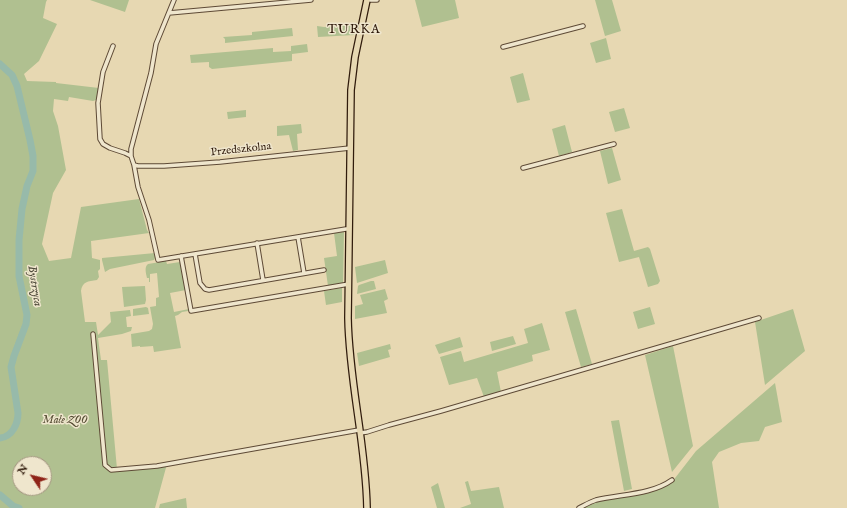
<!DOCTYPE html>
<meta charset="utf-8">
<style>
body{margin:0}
#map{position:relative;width:847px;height:508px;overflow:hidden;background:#e7d8b2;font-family:"IM FELL English",serif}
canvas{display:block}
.north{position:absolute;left:12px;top:456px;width:40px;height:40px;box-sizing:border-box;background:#efe6cd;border:1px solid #a39580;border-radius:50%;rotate:305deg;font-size:11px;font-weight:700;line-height:16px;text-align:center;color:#301b0c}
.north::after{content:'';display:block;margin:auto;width:14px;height:18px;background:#8f2418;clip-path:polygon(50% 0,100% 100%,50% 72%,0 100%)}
</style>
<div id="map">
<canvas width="847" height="508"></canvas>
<div class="north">N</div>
</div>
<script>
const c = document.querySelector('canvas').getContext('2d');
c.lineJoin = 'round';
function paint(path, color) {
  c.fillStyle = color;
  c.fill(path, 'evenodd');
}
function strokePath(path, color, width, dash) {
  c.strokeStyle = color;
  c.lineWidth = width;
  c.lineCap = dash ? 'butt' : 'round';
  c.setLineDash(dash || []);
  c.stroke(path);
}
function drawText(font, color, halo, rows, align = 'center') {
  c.font = font + ' "IM FELL English",serif';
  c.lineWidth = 3;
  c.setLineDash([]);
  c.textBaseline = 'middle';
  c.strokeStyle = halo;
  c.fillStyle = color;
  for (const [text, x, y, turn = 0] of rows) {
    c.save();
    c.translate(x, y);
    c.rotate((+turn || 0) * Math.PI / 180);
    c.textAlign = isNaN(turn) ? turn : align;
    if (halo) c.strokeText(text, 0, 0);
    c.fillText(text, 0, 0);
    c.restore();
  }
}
const green = new Path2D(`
 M0 0H47L46 2 43 18 57 24 39 61 24 74 27 81 56 82V83L99 88 96 100 93 101 69 97 68 101 54 99 53 111 58 126 66 170 53 193 42 244 49 261 71 258 81 207 139 199 147 230 149 233 91 241 92 258 100 260V269L98 271 99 277 97 280C88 281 82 282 81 291L85 322H96L98 335 111 322 110 312 130 310 131 316 126 317 127 327H132L131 331 122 334 98 338 101 360H107L117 469 167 464 155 508H0ZM20 464H44V488H20Z
 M90 0H129L125 12Z
 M415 0H455L459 18 422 27Z
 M595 0H612L621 31 605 36Z
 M357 24H358L354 35 318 37 317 26 324 27Z
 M292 28 293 36 225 43V39L223 37 252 35V32Z
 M606 38 611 59 596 63 590 43Z
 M307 44 308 52 292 54V61L212 69 209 67V62L191 63 190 55 273 48V52L291 51V46Z
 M523 73 530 100 517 103 510 77Z
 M624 108 630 128 615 132 609 112Z
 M246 110V117L228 119 227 112Z
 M301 124 302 133 297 134 298 150 293 151 289 135 277 136V126Z
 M565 125 572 152 559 156 552 129Z
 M612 148 621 180 608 184 600 151Z
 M622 209 634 251 648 247 650 249 660 281 658 284 648 287 639 257 619 262 606 213Z
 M344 232 343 284 328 286 324 258 337 256 334 233Z
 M155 253V258L154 260 110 269 105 272 102 260V258Z
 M385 260 388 273 357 283 355 267Z
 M166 261 167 264 180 262 186 290 170 293 174 312 189 309 188 311 182 312 178 315 175 316 181 348 154 352 153 346 140 347V346L132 347 131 334 149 331 152 329 153 324 150 307 156 306V298L159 297 157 273 150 274V282H149V278H147C146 273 144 267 148 264Z
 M371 281H374L376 289 357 294 358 286 359 285Z
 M145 286 146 300 145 304 124 307 122 287Z
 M342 288V302L326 305 324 291Z
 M385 289 388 299 384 301 387 313 355 319V306L363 304 360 295Z
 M146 307 148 308 149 314 133 316V309Z
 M650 307 655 324 638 329 633 312Z
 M576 309 592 364 581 367 565 312Z
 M793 309 805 351 765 385 755 322Z
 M542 323 550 350 532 355 533 361 497 372 501 392 484 397 477 378 449 385 440 357 461 351 464 362 528 343 524 329Z
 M513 336 516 344 492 351 490 342Z
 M460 337 463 347 439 354 435 345Z
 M390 344 391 349 388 350 390 357 359 366 357 353Z
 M673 346 693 446 672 472 645 355Z
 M775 383 782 422 765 427 759 441 741 443 719 452 712 462 719 508H583L596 502 638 494 666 486 672 482 696 451Z
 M619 420 632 489 624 491 611 421Z
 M468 481 471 491 499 487 504 508H460L471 504 465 482Z
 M438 483 445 508H437L431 487Z
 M186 498 187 508H159L160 504Z`);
const river = new Path2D(`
 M0 64 12 75 17 86 30 140 33 156V171L27 186 22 209 19 240V276L27 315 26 324 14 356 11 367 18 413C18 424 12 437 0 438
 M0 495 13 506 19 508`);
const street = new Path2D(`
 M174 0 156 44 151 73 131 149V156L134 165 138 187 149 220 158 260 346 229H349
 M370 0H377
 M169 13 311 0
 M113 46 103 72 98 103 100 139 103 144 110 148 125 153 131 156
 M503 47 583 26
 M134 165 138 166H164L220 162 350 148
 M523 168 614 144
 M298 237 304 273
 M257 243 263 280
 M195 254 200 283 205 289 209 290 324 270
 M181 256 191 311 349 284
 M93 334 105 465 111 470 157 466 359 430
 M360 433 367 432 389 425 441 411 759 318
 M579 508C585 505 590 502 596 500 621 494 651 495 672 480`);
const primary = new Path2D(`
 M367 508C366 444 349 382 348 318L351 90 355 57 367 0`);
const streetNames = [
 ["Przedszkolna",241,150,-6]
];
const parkNames = [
 ["Małe ZOO",65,421]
];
const waterNames = [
 ["Bystrzyca",34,286,81]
];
const quarterNames = [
 ["TURKA",354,30]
];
paint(green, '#b0c090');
strokePath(river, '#97baaa', 7);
strokePath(street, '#5e4a36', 5.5);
strokePath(primary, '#301b0c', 8);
strokePath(street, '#efe6cd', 3.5);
strokePath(primary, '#e7d8b2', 5.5);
drawText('11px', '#301b0c', '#efe6cd', streetNames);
drawText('italic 11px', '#564d34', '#efe6cd', parkNames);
drawText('italic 12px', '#4f4b3b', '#efe6cd', waterNames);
c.letterSpacing = '1px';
drawText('13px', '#301b0c', '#efe6cd', quarterNames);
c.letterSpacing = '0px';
</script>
